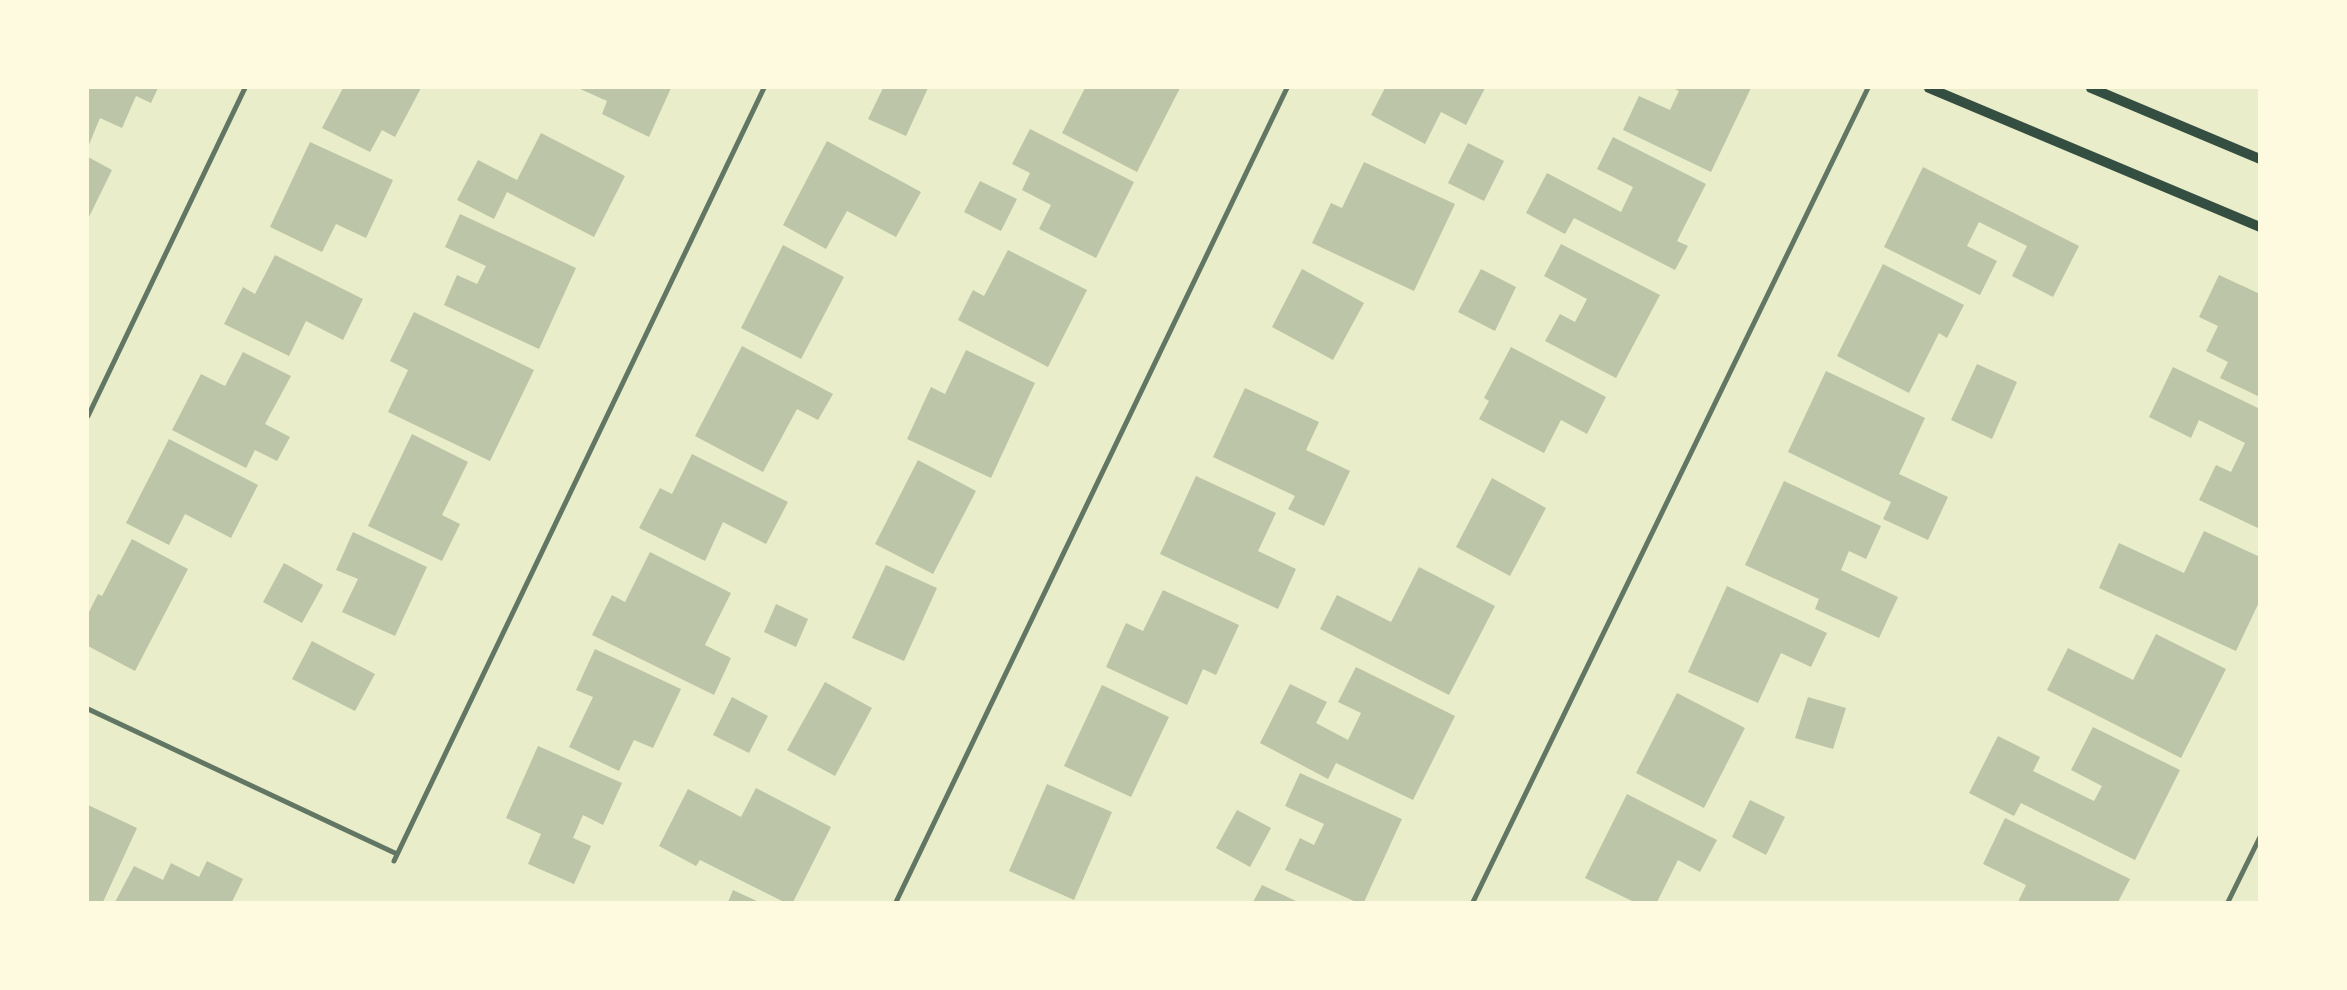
<!DOCTYPE html>
<style>
body{margin:0}
#map{position:relative;width:2347px;height:990px;overflow:hidden;background:#e9edc9;font-family:"Golos Text",sans-serif}
canvas{display:block}
.frame{position:absolute;inset:0;border:89px solid #fefae0;pointer-events:none}
</style>
<div id="map">
<canvas width="2347" height="990"></canvas>
<div class="frame"></div>
</div>
<script>
const c = document.querySelector('canvas').getContext('2d');
c.lineJoin = 'round';
function paint(path, color) {
  c.fillStyle = color;
  c.fill(path, 'evenodd');
}
function strokePath(path, color, width, dash) {
  c.strokeStyle = color;
  c.lineWidth = width;
  c.lineCap = dash ? 'butt' : 'round';
  c.setLineDash(dash || []);
  c.stroke(path);
}
const building = new Path2D(`
 M88 88H158L151 103 136 96 122 128 100 118 88 147Z
 M343 88H421L395 137 382 130 370 152 322 128Z
 M578 88H671L649 137 602 114 607 101Z
 M883 88H928L906 136 868 119Z
 M1085 88H1180L1137 172 1062 133Z
 M1385 88H1485L1466 125 1441 112 1425 144 1371 115Z
 M1673 88H1751L1711 172 1623 130 1639 96 1670 110 1679 91Z
 M1030 129 1134 182 1096 258 1039 229 1051 205 1022 190 1030 173 1012 164Z
 M541 133 625 176 594 237 507 192 494 219 457 200 478 160 517 180Z
 M1613 137 1706 184 1677 241 1688 246 1675 270 1574 218 1565 234 1526 213 1547 173 1621 212 1633 187 1597 169Z
 M827 141 921 192 896 237 847 211 826 249 783 225Z
 M310 142 393 180 366 238 336 224 322 252 270 227Z
 M1468 143 1504 161 1484 201 1448 183Z
 M88 157 112 170 88 219Z
 M1364 162 1455 204 1414 291 1312 243 1331 203 1342 208Z
 M1923 167 2079 246 2053 297 2012 276 2027 246 1979 222 1967 246 1997 261 1980 295 1884 247Z
 M980 181 1017 199 1001 231 964 212Z
 M460 214 576 268 539 349 444 305 457 275 477 284 486 266 445 247Z
 M1561 244 1660 295 1616 378 1545 341 1560 314 1575 322 1587 299 1544 276Z
 M783 245 844 277 801 359 741 328Z
 M1008 250 1087 290 1048 367 958 320 973 290 984 296Z
 M275 255 363 299 343 340 306 321 289 356 224 324 243 287 255 294Z
 M1883 264 1964 305 1947 338 1939 333 1909 393 1837 356Z
 M1302 269 1364 303 1333 360 1272 327Z
 M1481 269 1516 287 1495 331 1458 312Z
 M2219 275 2260 294V397L2220 378 2228 362 2206 351 2218 326 2199 317Z
 M414 312 534 370 490 461 388 412 408 370 390 361Z
 M742 346 833 394 818 420 797 409 763 472 695 436Z
 M1511 347 1606 397 1587 434 1561 420 1544 453 1479 419 1489 401 1484 398Z
 M966 350 1035 383 991 478 907 439 931 387 945 394Z
 M243 352 291 376 265 424 290 437 277 461 255 450 246 468 172 430 201 374 225 386Z
 M1977 364 2017 382 1992 439 1951 420Z
 M2173 367 2260 409V529L2199 500 2216 465 2231 472 2245 443 2199 420 2191 438 2149 417Z
 M1826 371 1925 418 1899 474 1948 497 1928 540 1883 519 1891 502 1788 452Z
 M1245 388 1319 422 1306 450 1350 471 1324 526 1288 509 1295 496 1213 457Z
 M412 434 468 462 442 515 460 524 442 561 368 526Z
 M169 439 258 485 231 538 185 514 169 545 126 523Z
 M692 454 788 502 766 544 723 522 705 561 639 528 660 488 672 494Z
 M918 460 976 491 933 574 875 544Z
 M1196 476 1276 513 1258 551 1296 569 1278 609 1160 554Z
 M1492 478 1546 508 1510 576 1456 547Z
 M1784 481 1881 526 1866 559 1849 551 1841 570 1898 597 1879 638 1815 609 1819 599 1745 565Z
 M2204 531 2260 557V600L2236 651 2099 588 2119 543 2184 573Z
 M353 532 427 567 395 636 342 612 358 579 336 570Z
 M132 539 188 569 135 671 88 646V614L98 594 102 596Z
 M650 552 731 593 705 645 731 658 714 695 592 635 612 595 625 602Z
 M284 563 323 585 302 623 263 602Z
 M886 565 937 588 904 661 852 638Z
 M1419 567 1495 606 1449 695 1320 629 1337 595 1391 622Z
 M1727 586 1827 633 1811 667 1781 653 1758 703 1688 672Z
 M1163 590 1239 625 1216 675 1203 669 1187 705 1106 667 1126 623 1143 631Z
 M776 604 808 619 796 647 764 632Z
 M2156 634 2226 669 2181 758 2047 690 2068 648 2133 680Z
 M312 641 375 674 355 711 292 679Z
 M595 649 681 689 653 748 634 740 619 771 569 747 593 697 576 690Z
 M1356 667 1455 716 1413 800 1336 763 1328 779 1260 743 1290 684 1327 702 1316 723 1348 740 1361 713 1338 702Z
 M825 682 872 708 835 776 787 750Z
 M1102 685 1169 717 1131 797 1064 766Z
 M1677 693 1745 728 1704 808 1636 773Z
 M732 697 768 716 749 753 713 735Z
 M1808 697 1846 708 1833 749 1795 738Z
 M2093 727 2180 770 2135 860 2021 803 2014 816 1969 793 1998 736 2040 757 2033 771 2094 801 2102 786 2071 770Z
 M538 746 622 783 603 825 583 815 573 838 591 846 574 884 528 864 541 834 506 818Z
 M1300 773 1402 819 1364 902H1356L1285 870 1300 838 1314 845 1324 824 1285 806Z
 M1047 784 1112 812 1074 900 1009 871Z
 M756 788 831 827 793 902H784L700 860 696 866 659 846 688 789 741 817Z
 M1627 794 1717 840 1700 872 1678 860 1657 902H1634L1585 878Z
 M1750 800 1785 817 1766 855 1732 837Z
 M88 805 137 828 103 902H88Z
 M1237 810 1271 828 1250 867 1216 848Z
 M2005 818 2130 879 2118 902H2018L2026 885 1983 864Z
 M207 861 243 879 232 902H115L134 866 163 880 171 863 199 877Z
 M1262 885 1298 902H1253Z
 M733 890 759 902H728Z`);
const minor = new Path2D(`
 M88 416 245 88
 M88 709 397 854
 M394 861 764 88
 M896 902 1287 88
 M1473 902 1868 88
 M2228 902 2260 837`);
const secondary = new Path2D(`
 M1929 88 2260 227
 M2091 88 2260 159`);
paint(building, '#bcc5a7');
strokePath(minor, '#617663', 5);
strokePath(secondary, '#344e41', 10);
</script>
